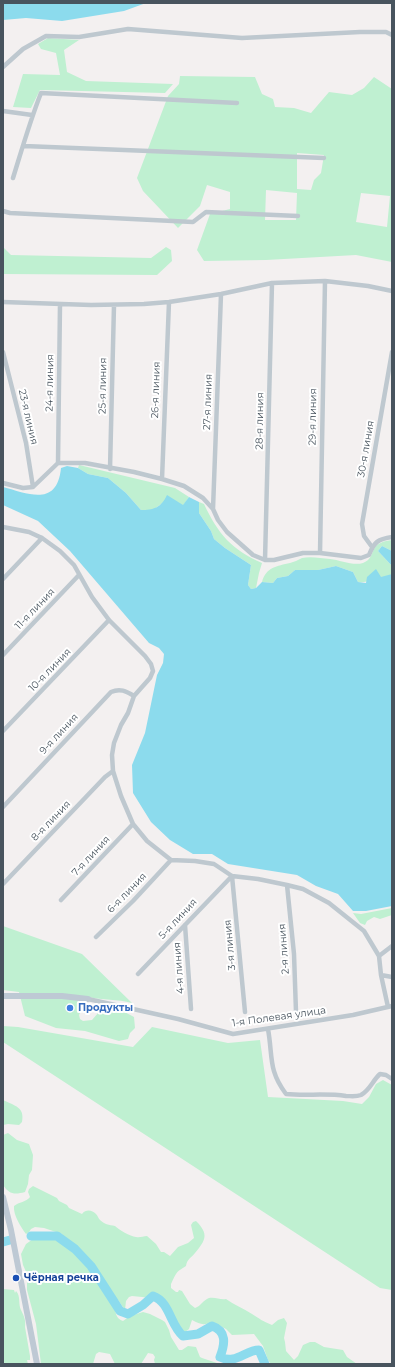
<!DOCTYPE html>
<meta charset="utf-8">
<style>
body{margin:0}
#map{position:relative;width:395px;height:1367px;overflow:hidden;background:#f3f0f0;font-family:Montserrat,sans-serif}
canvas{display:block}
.frame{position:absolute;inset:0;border:4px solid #48545e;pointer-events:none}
</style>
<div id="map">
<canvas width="395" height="1367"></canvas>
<div class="frame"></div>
</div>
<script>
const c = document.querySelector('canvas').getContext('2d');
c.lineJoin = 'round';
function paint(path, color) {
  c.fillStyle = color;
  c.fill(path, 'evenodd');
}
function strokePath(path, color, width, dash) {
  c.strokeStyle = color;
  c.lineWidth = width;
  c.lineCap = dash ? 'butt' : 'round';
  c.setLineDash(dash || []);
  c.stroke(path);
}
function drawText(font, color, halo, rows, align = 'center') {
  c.font = font + ' Montserrat,sans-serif';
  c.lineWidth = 4;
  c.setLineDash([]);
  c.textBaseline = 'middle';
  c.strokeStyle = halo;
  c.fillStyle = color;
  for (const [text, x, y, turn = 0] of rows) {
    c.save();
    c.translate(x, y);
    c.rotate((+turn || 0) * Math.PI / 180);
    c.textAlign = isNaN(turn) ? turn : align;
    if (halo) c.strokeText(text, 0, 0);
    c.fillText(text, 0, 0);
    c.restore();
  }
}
const green = new Path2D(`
 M48 38 79 40 64 50 67 72 86 81 173 84 165 93 40 90 31 108 13 107 23 74 60 75 56 53 41 49 38 44Z
 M180 76 255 77 262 94 273 99 275 107 294 108 311 113 329 92 352 95 364 88 374 77 392 89V262L356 255 266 260 204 261 197 250 210 214 230 209V192L207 185 200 206 178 228 143 191 137 178 168 96 179 84ZM297 153 324 155 321 173 314 180 311 190 297 189ZM266 190 297 193 296 220H265ZM361 193 390 196 387 227 356 222Z
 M3 247 11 255 151 258 166 247 171 250 172 261 157 275 3 274Z
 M79 465 175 488 189 497 183 506 177 502 165 501 153 510H141L126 493 108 478 88 474 78 468Z
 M199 502 204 504C218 534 232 550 262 563L259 573 256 588 251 589 248 585 251 565 225 548 214 539 211 531 199 513Z
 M392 540V551L382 546 378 551 392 566V574C385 578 366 583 358 582L353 572 336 566 318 570H295L288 576 277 578 273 583 262 582C266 567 277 566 290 563 294 562 298 560 302 558 310 556 321 558 330 559 340 560 353 566 363 563 378 557 366 543 392 540Z
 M392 908V915L380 919 374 917 367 921 365 925 360 923 353 913 361 914Z
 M3 926 82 954 132 1003C117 999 103 1000 88 997L79 1015 80 1019 83 1021 92 1020 98 1013 99 1007C111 1003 124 1012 134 1017L135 1028 130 1033 128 1039 119 1041 85 1031 56 1028 25 1016 19 992 3 990Z
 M3 1026 18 1027 133 1047 152 1027 228 1043 260 1040 268 1097 343 1101 362 1104 369 1097 376 1084 383 1080 392 1085V1290L380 1288 3 1042Z
 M3 1100C15 1106 25 1107 22 1122L19 1125 8 1124 3 1125Z
 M8 1133 17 1140 29 1144 33 1155 32 1170 29 1175 28 1184 25 1192C14 1195 9 1194 3 1185V1135Z
 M33 1186 57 1198 59 1201 67 1205 69 1208 82 1214C86 1209 92 1210 96 1214 98 1216 98 1218 100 1220 104 1224 109 1225 115 1226 119 1230 130 1236 136 1237 140 1238 143 1236 147 1236L156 1244 161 1252H164L170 1256 178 1247 188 1243 194 1238 191 1225 193 1222 196 1221C209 1234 206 1240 195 1253 191 1258 187 1259 186 1266 175 1273 177 1272 171 1284V1288L176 1292H178L179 1290 182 1291 190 1304 195 1308C201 1306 203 1300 209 1298 216 1297 220 1300 226 1299 234 1305 243 1308 252 1314 260 1319 262 1321 272 1325L278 1320 284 1318 287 1323 284 1338 285 1342 286 1351 294 1360 298 1356 303 1345 310 1342H315L324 1347 343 1350 347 1357 357 1364H271L268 1360 263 1346 254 1334 232 1335 226 1329 212 1322C203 1326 200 1324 192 1320L189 1329 185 1332 181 1331C175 1319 169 1304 159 1295L152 1298 132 1296 129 1297 126 1301 125 1310 118 1300 114 1306C116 1313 116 1319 123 1321L130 1316 143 1312 150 1314 162 1320 165 1322 169 1330 171 1337 179 1350H182L188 1346 196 1347 200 1357 202 1358 220 1364H155L154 1360 155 1357 153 1354 148 1353 141 1364H115L110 1354 99 1352 96 1354 93 1364H41L36 1324 27 1290V1274L23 1265 21 1254 26 1244 36 1237 42 1235 47 1234 64 1242V1238L62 1234 44 1228 35 1227 31 1229 29 1232 26 1234C21 1227 13 1215 14 1206 19 1202 26 1202 30 1197L28 1192 29 1189Z
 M3 1289 14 1290 15 1293 16 1291C21 1296 18 1304 21 1310 24 1316 26 1320 25 1327L30 1356V1360H27L28 1364H3Z`);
const water = new Path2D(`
 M3 3H146L124 11 62 21 26 18 3 20Z
 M67 466 78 468 88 474 108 478 126 493 141 510C153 510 161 508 167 495L183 505 189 497 199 502V513L211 531 214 539 225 548 251 565 248 585 251 589 256 588 262 582 273 583 277 578 288 576 295 570H318L336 566 353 572 358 582 366 583 367 577 376 569 381 577 392 574V906L366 911H353L338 894 316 886 297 875 228 864 212 854H193L170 840 151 822 133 793 132 765 145 733 157 675 163 663 164 654 159 648 149 643 70 551 38 521 3 505V487C29 494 57 507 61 468Z
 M382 546 392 551V566L378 551Z`);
const river = new Path2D(`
 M31 1236H57L75 1249 91 1266 120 1311 128 1314 143 1305 153 1296C170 1302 170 1325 183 1336L198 1334 212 1326C227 1331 225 1344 220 1357 236 1365 245 1350 259 1350L265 1364
 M3 1242 10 1240`);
const street = new Path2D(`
 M3 67 23 49 46 36 79 37 128 29 242 38 360 32H386L392 35
 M3 111 32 115
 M24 146 324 158
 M13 178C22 149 30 121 41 93L237 103
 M3 211 10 213 193 222 206 212 298 216
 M3 302 91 305 144 304 169 302 221 294 272 283 325 281 368 286 392 291
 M3 352 26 443 33 487
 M58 463 60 304
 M110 469 114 305
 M162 479 169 302
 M3 483 23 488 33 487 58 463H85L134 472 162 479 184 486 203 498 213 509 218 520 227 532 253 555 265 560H274L303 553H320L361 558 369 555C374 542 378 539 392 537
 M213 509 221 294
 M3 527 29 532 42 538 60 551 74 565 92 597 109 620 145 656 151 664 153 671 150 678 134 696 128 713 121 725 114 743 112 755 113 771 121 796 133 824 147 841 171 860 195 861 214 864 232 876 258 879 287 885 303 889 329 903 364 931 379 956 381 975 388 1007
 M372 547 364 536 362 524 392 352
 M320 553 325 281
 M265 560 272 283
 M3 579 42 538
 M3 655 79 575
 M3 731 109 620
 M3 807 111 692C120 688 126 691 134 696
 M232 876 245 1012
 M3 884 105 777 113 771
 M287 885 294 954 296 1012
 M61 900 133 824
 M185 925 191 1009
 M96 937 133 901 171 860
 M379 956 392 946
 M138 974 232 876
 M381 975 392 977
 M88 999 178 1019 233 1034 353 1015 392 1006
 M268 1029C273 1057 268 1070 286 1094 306 1096 326 1093 346 1096 351 1096 356 1097 361 1095 370 1090 373 1080 380 1074L386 1075 392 1079`);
const secondary = new Path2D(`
 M3 996H62L88 999
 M3 1197 11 1230 37 1364`);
const markers = [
 [70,1008,4,"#3f7fe0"],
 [16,1278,4,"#1a4fb4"]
];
const streetNames = [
 ["24-я линия",50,383,-89],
 ["25-я линия",103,386,-89],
 ["26-я линия",156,390,-88],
 ["27-я линия",208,402,-88],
 ["23-я линия",28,417,77],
 ["29-я линия",313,417,-89],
 ["28-я линия",260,421,-89],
 ["30-я линия",366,449,-80],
 ["11-я линия",35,609,-46],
 ["10-я линия",50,670,-46],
 ["9-я линия",59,734,-47],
 ["8-я линия",51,821,-46],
 ["7-я линия",91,856,-47],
 ["6-я линия",127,893,-46],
 ["5-я линия",178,919,-47],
 ["3-я линия",230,945,-95],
 ["2-я линия",284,949,-94],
 ["4-я линия",179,968,-94],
 ["1-я Полевая улица",279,1017,-8]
];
const shopNames = [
 ["Продукты",78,1008]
];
const transitNames = [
 ["Чёрная речка",24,1278]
];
paint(green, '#bff0d1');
paint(water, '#8cdbed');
strokePath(river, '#8cdbed', 9);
strokePath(street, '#bec8cf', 4.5);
strokePath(secondary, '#bec9d4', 6);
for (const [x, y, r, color] of markers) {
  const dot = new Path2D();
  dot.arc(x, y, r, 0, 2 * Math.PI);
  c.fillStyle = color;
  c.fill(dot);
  strokePath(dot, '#fff', 1.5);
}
drawText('10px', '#48545e', '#fff', streetNames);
drawText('bold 10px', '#366cbe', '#fff', shopNames, 'left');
drawText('bold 10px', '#164399', '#fff', transitNames, 'left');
</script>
